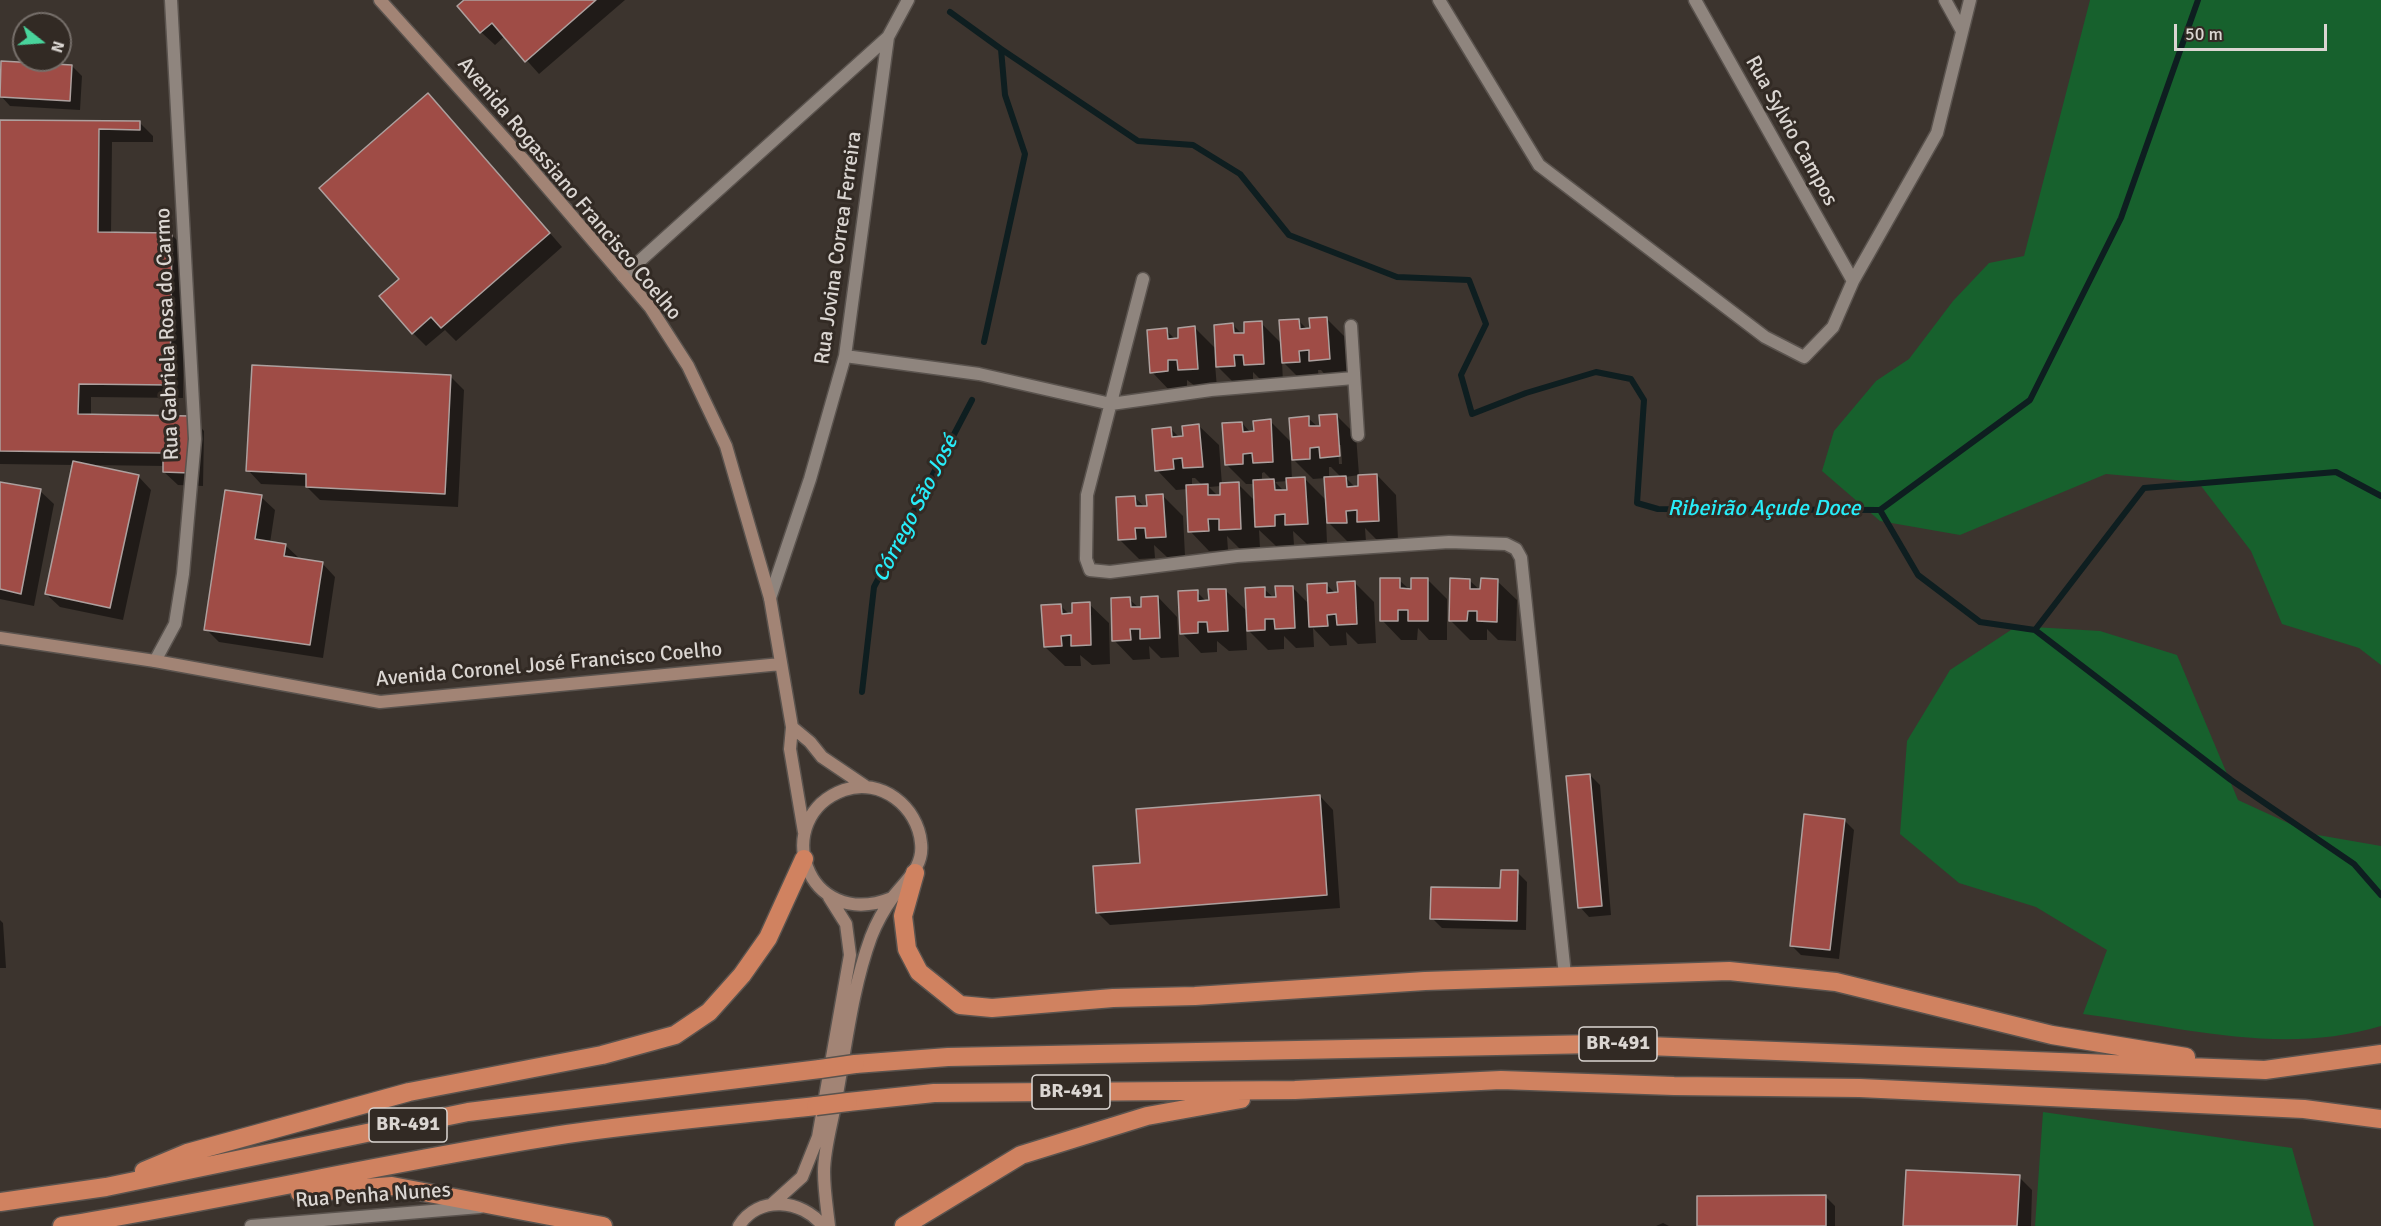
<!DOCTYPE html>
<meta charset="utf-8">
<style>
body{margin:0}
#map{position:relative;width:2381px;height:1226px;overflow:hidden;background:#3c342e;font-family:Signika,sans-serif}
canvas{display:block}
.north{position:absolute;left:12px;top:12px;width:60px;height:60px;box-sizing:border-box;background:#322a24;border:2px solid #766f6a;border-radius:50%;rotate:107deg;font-size:16px;font-weight:700;line-height:24px;text-align:center;color:#dbd6d2}
.north::after{content:'';display:block;margin:auto;width:21px;height:27px;background:#49d49c;clip-path:polygon(50% 0,100% 100%,50% 72%,0 100%)}
.scale{position:absolute;left:2174px;top:24px;width:153px;height:27px;box-sizing:border-box;border:3px solid #dbd6d2;border-top:0;padding-left:8px;font-size:18px;line-height:21px;white-space:nowrap;color:#dbd6d2;-webkit-text-stroke:4px #322a24;paint-order:stroke}
</style>
<div id="map">
<canvas width="2381" height="1226"></canvas>
<div class="north">N</div>
<div class="scale">50 m</div>
</div>
<script>
const c = document.querySelector('canvas').getContext('2d');
c.lineJoin = 'round';
function paint(path, color) {
  c.fillStyle = color;
  c.fill(path, 'evenodd');
}
function strokePath(path, color, width, dash) {
  c.strokeStyle = color;
  c.lineWidth = width;
  c.lineCap = dash ? 'butt' : 'round';
  c.setLineDash(dash || []);
  c.stroke(path);
}
function drawText(font, color, halo, rows, align = 'center') {
  c.font = font + ' Signika,sans-serif';
  c.lineWidth = 6;
  c.setLineDash([]);
  c.textBaseline = 'middle';
  c.strokeStyle = halo;
  c.fillStyle = color;
  for (const [text, x, y, turn = 0] of rows) {
    c.save();
    c.translate(x, y);
    c.rotate((+turn || 0) * Math.PI / 180);
    c.textAlign = isNaN(turn) ? turn : align;
    if (halo) c.strokeText(text, 0, 0);
    c.fillText(text, 0, 0);
    c.restore();
  }
}
const green = new Path2D(`
 M2090 0H2381V665L2359 648 2282 624 2251 551 2198 482 2106 474 1960 535 1880 521 1822 471 1834 431 1876 381 1909 359 1953 301 1989 263 2024 256Z
 M2017 626 2100 631 2177 655 2238 800 2312 834 2381 846V1026C2282 1056 2182 1027 2083 1014L2107 950 2036 907 1959 883 1900 834 1907 741 1950 670Z
 M2043 1112 2292 1148 2314 1226H2035Z`);
const shadow = new Path2D(`
 M467 0H625L539 74 505 36 495 45 481 32 459 6Z
 M72 66 82 76 80 110 10 106 1 96Z
 M441 108 562 247 456 341 445 330 426 346 413 333 401 279Z
 M0 121 140 123 153 136V142H112L111 234 172 235 185 248 183 398 91 397V416L191 417 204 431 203 486 178 485 164 472 165 466 92 465 138 476 151 490 123 620 60 607 46 594 74 465 0 464Z
 M1326 318 1346 338 1348 379 1330 380 1321 370H1318L1319 381 1303 382 1282 361 1283 383 1265 384 1253 372V385L1237 386 1215 364 1217 388 1199 389 1187 380V390L1171 392 1152 372 1166 330 1176 340 1195 328 1217 350 1233 325 1242 334 1261 323 1282 344 1298 320 1308 330Z
 M450 376 464 390 458 507 320 500 306 486 261 484 248 470Z
 M1336 415 1356 435 1359 475 1345 477 1356 488 1377 475 1396 495 1398 540 1378 541 1365 528 1366 542H1348L1326 520 1327 543 1307 544 1293 531 1294 545 1276 546 1259 530 1260 548 1240 549 1227 536 1228 550 1209 551 1190 531 1188 489 1176 490 1157 470 1171 429 1180 438 1184 437 1199 426 1219 445 1222 485 1238 484 1255 501V484H1246L1227 465 1242 423 1251 433 1255 432 1270 421 1292 443 1308 418 1318 427H1322ZM1338 445H1341L1342 464H1339ZM1291 457 1313 479 1326 478 1327 501 1305 479 1292 480ZM1329 467H1331L1341 477 1329 478ZM1264 472 1273 481H1262V473ZM1192 478H1195L1203 486H1192ZM1288 481V492H1285L1275 482ZM1221 486 1222 496H1218L1209 487Z
 M0 484 40 491 54 504 34 606 0 599Z
 M1163 496 1183 516 1185 556 1167 557 1154 545 1155 558 1139 559 1119 539 1135 498 1145 507H1148Z
 M261 497 275 510 270 543 285 545 299 558 322 563 335 577 323 658 219 642 206 629Z
 M1399 580 1410 590 1428 580 1447 599V640H1429L1418 628 1417 640H1401L1382 620Z
 M1469 580 1482 592 1497 581 1517 600 1516 641 1498 640 1487 629V640H1470L1450 620Z
 M1355 583 1374 602 1376 643 1358 644 1346 632 1347 645 1330 646 1313 628 1314 647 1296 648 1284 636V649L1268 650 1246 628 1247 650 1229 651 1217 641V652L1201 653 1182 633 1197 592 1207 602 1225 590 1248 612 1264 589 1274 598 1292 587 1310 605 1326 584 1336 594Z
 M1158 597 1177 617 1179 657 1161 658 1149 646 1150 659 1133 660 1114 640 1129 599 1139 608Z
 M1089 604 1109 623 1110 664 1092 665 1080 655 1081 666H1065L1045 647 1060 605 1070 615Z
 M1590 775 1600 785 1611 915 1589 917 1580 907Z
 M1320 796 1333 810 1340 908 1110 925 1097 912 1141 864Z
 M1844 820 1854 830 1839 959 1801 955 1791 945Z
 M1517 872 1527 882 1526 930 1442 928 1432 918 1502 890Z
 M0 920 3 923 6 968H0Z
 M2019 1177 2032 1190 2031 1226H1904Z
 M1825 1196 1835 1206V1226H1698Z
 M1663 1223 1669 1226H1656Z`);
const stream = new Path2D(`
 M950 12 1001 49 1005 95 1025 154 984 342
 M1001 49 1138 141 1193 145 1240 174 1289 235 1397 277 1469 280 1486 324 1461 375 1472 414 1526 393 1596 372 1631 379 1644 400 1637 503 1658 509 1880 510 1918 575 1980 622 2035 630 2144 488 2336 472 2381 496
 M1880 510 2030 400 2121 218 2198 0
 M2035 630 2231 780 2354 864 2381 895
 M862 692 874 587 972 400`);
const building = new Path2D(`
 M464 0H596L525 62 492 23 480 33 457 6Z
 M1 61 72 65 70 101 0 97Z
 M428 93 550 233 441 328 431 317 412 334 379 296 399 279 319 188Z
 M0 120 140 121V130L99 129 98 232 172 233 170 385 79 384 78 414 191 416 190 473 163 472V453L0 451Z
 M1327 317 1330 359 1309 361V350L1299 351 1300 362 1282 363 1279 320 1299 319 1300 329 1310 328 1309 318Z
 M1262 321 1264 364 1244 365 1243 355H1234L1235 366 1216 367 1214 325 1233 323 1234 333H1244V322Z
 M1195 326 1198 369 1178 370 1177 360H1168V371L1150 373 1147 330 1167 328 1168 339 1178 338V328Z
 M252 365 451 375 445 494 306 487V474L246 471Z
 M1337 414 1340 456 1320 458 1319 447 1310 448V459L1292 460 1289 418 1309 416V426H1320L1319 415Z
 M1271 419 1273 462 1253 463 1252 453 1243 454V464L1225 465 1222 423 1242 422 1243 432 1254 431 1253 421Z
 M1199 424 1203 467 1183 468 1182 458 1173 459 1174 469 1155 471 1152 429 1171 427 1172 437 1183 436 1182 426Z
 M73 461 139 475 110 608 45 594Z
 M1377 474 1379 521 1357 522V510L1346 511 1347 523H1327L1324 477 1346 476 1347 487 1358 486V475Z
 M1305 477 1308 524 1285 525V514L1275 515V526L1255 527 1253 480 1274 479 1275 490H1287L1286 478Z
 M0 482 41 489 21 594 0 589Z
 M1239 482 1241 529 1219 530V519H1208L1209 531 1188 532 1186 485 1208 484V495H1220V483Z
 M225 490 262 495 255 539 286 544 284 556 323 562 310 645 204 630Z
 M1163 494 1166 537 1146 538 1145 528H1135L1136 539 1118 540 1116 497 1135 496 1136 506H1147L1146 495Z
 M1380 578H1400V588L1411 589V578H1428V621H1408V610H1398V621H1380Z
 M1450 578 1470 579V589H1480L1481 578 1498 579 1497 622 1477 621V611H1468L1467 621H1449Z
 M1355 581 1357 624 1337 625 1336 614 1327 615 1328 626 1309 627 1307 584 1327 583V593L1338 592 1337 582Z
 M1275 586H1293L1295 628 1275 629 1274 619H1265V630L1247 631 1245 588 1265 587V597H1276Z
 M1208 589H1226L1228 631 1208 632 1207 622H1198V633L1180 634 1178 591 1198 590V601L1209 600Z
 M1158 596 1160 638 1140 639V629H1130L1131 640 1112 641 1111 598 1130 597 1131 607H1141V597Z
 M1090 602 1091 645 1071 646V635L1061 636 1062 646 1044 647 1041 605 1061 604 1062 614 1072 613V603Z
 M1590 774 1602 906 1578 908 1566 776Z
 M1320 795 1327 895 1096 913 1093 866 1140 863 1136 809Z
 M1804 814 1845 819 1830 950 1790 946Z
 M1501 870H1518L1517 921 1430 919 1431 887 1500 888Z
 M1906 1170 2020 1175 2017 1226H1903Z
 M1826 1195V1226H1697V1196Z`);
const street = new Path2D(`
 M1439 0 1539 165 1765 337 1804 357 1833 327 1853 281 1937 133 1970 0
 M1695 0 1853 281
 M1945 0 1961 29
 M623 276 888 37 908 0
 M1143 279 1087 495 1086 559 1090 570 1110 572 1237 556 1449 542 1506 544 1516 549 1521 558 1565 975
 M1351 326 1358 435
 M845 356 979 374 1111 404 1211 390 1354 378
 M770 598 810 479 845 356 888 37
 M155 661 175 624 183 574 195 439 171 0
 M251 1226 480 1207`);
const secondary = new Path2D(`
 M380 0 522 158 650 307 688 366 726 446 770 598 792 727 790 749 804 832
 M0 638 155 661 380 702 781 664
 M792 727 810 742 822 757 865 786
 M772 1204 802 1177 818 1137 850 955 846 924 829 897
 M739 1226C758 1195 802 1199 823 1226
 M829 1226C827 1208 824 1190 824 1172 824 1149 832 1123 836 1100 846 1046 852 989 871 937 876 924 885 908 893 897 906 880 924 867 921 843 918 807 881 777 844 790 769 817 805 933 892 898`);
const highway = new Path2D(`
 M915 873 903 916 907 949 919 972 960 1005 992 1008 1113 998 1195 996 1425 981 1729 971 1836 982 2052 1035 2186 1057
 M855 1064 948 1057 1596 1044 2265 1070 2381 1054
 M848 1102 934 1093 1295 1090 1501 1080 1674 1086 1860 1088 2304 1109 2381 1119
 M144 1171 187 1153 409 1092 602 1055 675 1035 709 1012 742 975 768 938 804 859
 M300 1193 392 1186 603 1226
 M0 1202 106 1187 468 1112 820 1069
 M62 1226C231 1199 398 1160 567 1134 649 1122 733 1115 816 1106
 M904 1226 1021 1155 1147 1116 1241 1099`);
const highwayBridge = new Path2D(`
 M820 1069 855 1064
 M816 1106 848 1102`);
const shields = [
 [1618,1044,78],
 [1071,1092,78],
 [408,1125,78]
];
const shieldNames = [
 ["BR-491",1618,1044],
 ["BR-491",1071,1092],
 ["BR-491",408,1125]
];
const streetNames = [
 ["Rua Sylvio Campos",1791,131,61],
 ["Avenida Rogassiano Francisco Coelho",569,189,50],
 ["Rua Jovina Correa Ferreira",839,248,-82],
 ["Rua Gabriela Rosa do Carmo",168,334,-92],
 ["Avenida Coronel José Francisco Coelho",549,665,-5],
 ["Rua Penha Nunes",373,1196,-4]
];
const waterNames = [
 ["Córrego São José",916,509,-63],
 ["Ribeirão Açude Doce",1764,509]
];
paint(green, '#17612d');
paint(shadow, '#0007');
strokePath(stream, '#0e1e20', 6);
paint(building, '#9f4c46');
strokePath(building, '#ada09e', 1.5);
strokePath(street, '#5a534e', 15);
strokePath(secondary, '#5a534e', 15);
strokePath(highway, '#5a534e', 21);
strokePath(street, '#8f857e', 12);
strokePath(secondary, '#a28475', 12);
strokePath(highway, '#d08260', 18);
strokePath(highwayBridge, '#5a534e', 21, []);
strokePath(highwayBridge, '#d08260', 18);
for (const [x, y, w] of shields) {
  const box = new Path2D();
  box.roundRect(x - w / 2, y - 17, w, 34, 4.5);
  c.fillStyle = '#322a24';
  c.fill(box);
  strokePath(box, '#dbd6d2', 1.5);
}
drawText('bold 20px', '#dbd6d2', null, shieldNames);
drawText('21px', '#dbd6d2', '#322a24', streetNames);
drawText('italic 22px', '#28edf9', '#322a24', waterNames);
</script>
